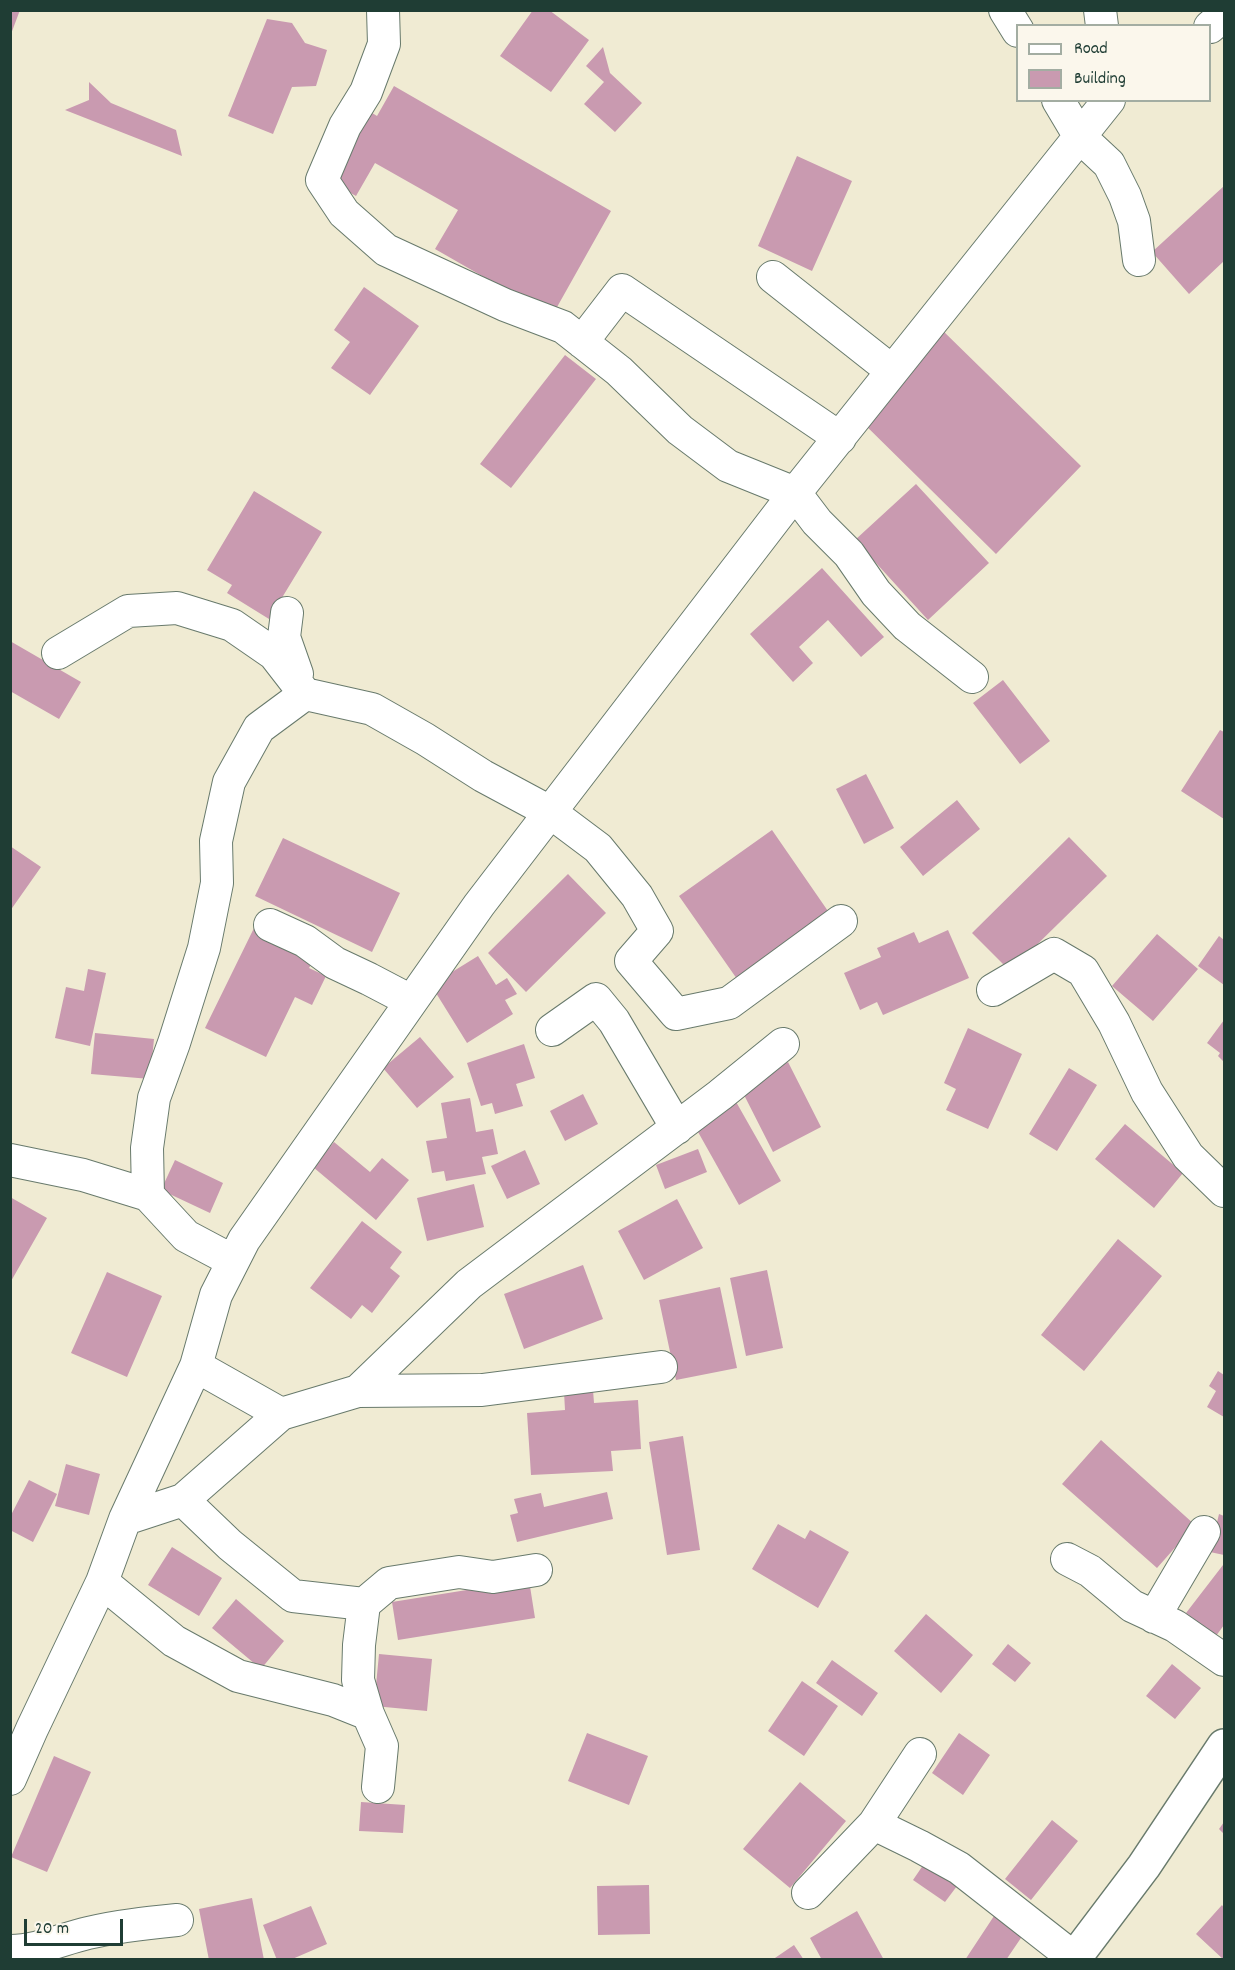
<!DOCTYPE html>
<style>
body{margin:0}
#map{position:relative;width:1235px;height:1970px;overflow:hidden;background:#f0ebd3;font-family:Dekko,sans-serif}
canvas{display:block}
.frame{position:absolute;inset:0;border:12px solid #1f3d34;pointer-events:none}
.legend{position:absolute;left:1016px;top:24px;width:195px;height:78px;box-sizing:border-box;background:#fbf7ec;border:2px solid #a3ada2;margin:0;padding:8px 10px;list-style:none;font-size:18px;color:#1f3d34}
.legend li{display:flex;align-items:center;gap:12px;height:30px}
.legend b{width:30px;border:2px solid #a3ada2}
.scale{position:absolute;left:24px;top:1919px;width:99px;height:27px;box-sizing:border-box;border:3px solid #1f3d34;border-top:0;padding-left:8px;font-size:18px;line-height:21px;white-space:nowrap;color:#1f3d34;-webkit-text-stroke:4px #fbf7ec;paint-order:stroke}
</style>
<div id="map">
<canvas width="1235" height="1970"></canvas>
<div class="frame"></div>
<ul class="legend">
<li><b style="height:8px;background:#fff"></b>Road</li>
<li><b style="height:16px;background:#c99ab0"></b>Building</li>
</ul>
<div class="scale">20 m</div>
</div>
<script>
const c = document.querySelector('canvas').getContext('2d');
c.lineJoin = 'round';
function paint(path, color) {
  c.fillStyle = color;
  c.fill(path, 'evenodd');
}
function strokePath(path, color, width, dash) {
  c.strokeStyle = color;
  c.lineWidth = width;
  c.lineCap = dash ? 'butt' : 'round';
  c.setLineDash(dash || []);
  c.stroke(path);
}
const building = new Path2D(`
 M10 10H20L11 34H10Z
 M533 10H549L589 40 551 92 500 56Z
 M267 19 292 23 305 43 327 50 316 86 292 87 273 134 228 116Z
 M603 47 610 73 642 103 615 132 584 104 604 82 586 66Z
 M89 82 111 103 176 130 182 156 65 110 89 100Z
 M394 86 611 211 552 316 435 249 458 210 375 163 356 196 324 178 364 108 377 116Z
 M797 156 852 181 812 271 758 246Z
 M1224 186V261L1189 294 1152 252Z
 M364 287 419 326 370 395 331 368 350 342 334 330Z
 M939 327 1081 466 996 554 854 414Z
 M565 355 596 379 511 488 480 464Z
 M916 484 989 563 928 620 855 540Z
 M254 491 322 532 269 619 227 593 232 585 207 570Z
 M822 568 884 637 861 657 828 620 799 647 813 663 793 682 750 634Z
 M10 641 81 682 59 719 10 691Z
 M1003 680 1050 741 1020 764 973 703Z
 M1220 730 1224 732V819L1181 791Z
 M866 774 894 828 864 844 836 789Z
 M957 800 980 829 923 876 900 847Z
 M772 830 830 914 737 979 679 896Z
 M1069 837 1107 876 1010 971 972 933Z
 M283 838 400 893 372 952 255 896Z
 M10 846 41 867 10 911Z
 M568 874 606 913 526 992 488 953Z
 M255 926 316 956 309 968 326 976 312 1005 295 997 266 1057 205 1028Z
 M948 930 969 978 883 1015 877 1002 860 1010 844 973 881 957 877 948 914 932 919 943Z
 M1157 934 1198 969 1153 1021 1112 986Z
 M1219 936 1224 940V985L1198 966Z
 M478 956 496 985 507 978 517 994 505 1000 513 1014 467 1043 431 985Z
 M88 969 106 973 90 1046 55 1038 66 987 84 991Z
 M1224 1020V1062L1218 1056 1220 1053 1207 1043Z
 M968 1028 1022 1054 988 1129 946 1110 956 1089 944 1083Z
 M95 1033 154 1039 150 1079 91 1074Z
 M420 1037 454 1077 417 1108 383 1068Z
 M524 1044 535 1078 516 1084 523 1106 495 1114 492 1103 481 1106 467 1063Z
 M788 1062 821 1127 773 1152 740 1087Z
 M1069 1068 1097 1085 1057 1151 1029 1134Z
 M583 1094 598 1124 565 1141 550 1111Z
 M470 1098 476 1132 493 1129 498 1154 482 1157 486 1174 446 1181 444 1171 432 1173 426 1141 447 1138 441 1103Z
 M735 1100 781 1181 739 1205 693 1123Z
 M1125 1124 1183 1173 1154 1208 1095 1159Z
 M334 1142 370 1172 382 1158 409 1180 376 1220 313 1167Z
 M698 1149 707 1172 665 1189 656 1165Z
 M525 1150 540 1184 507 1199 491 1166Z
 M175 1160 223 1183 210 1213 161 1190Z
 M474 1184 484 1227 427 1241 417 1198Z
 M10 1197 47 1218 10 1283Z
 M677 1199 703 1248 644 1280 618 1231Z
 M362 1221 402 1252 390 1268 400 1276 372 1313 362 1305 351 1319 310 1288Z
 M1118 1239 1162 1276 1084 1371 1041 1335Z
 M583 1265 603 1319 524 1349 504 1294Z
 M767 1270 783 1348 746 1356 730 1278Z
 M107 1272 162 1296 127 1377 71 1353Z
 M720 1287 737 1368 676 1380 659 1300Z
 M1218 1371 1224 1375V1417L1207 1407 1216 1391 1209 1386Z
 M593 1390 594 1403 638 1400 641 1449 611 1451 613 1471 531 1475 527 1413 565 1410 564 1392Z
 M683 1436 700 1550 667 1555 649 1442Z
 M1101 1440 1195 1525 1157 1568 1062 1484Z
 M66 1464 100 1474 89 1515 55 1506Z
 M29 1480 57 1494 33 1542 10 1530V1517Z
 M607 1492 613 1519 517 1542 510 1515 518 1513 514 1499 541 1493 544 1507Z
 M1219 1514 1224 1516V1555L1210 1552Z
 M778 1524 805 1539 810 1530 849 1552 818 1608 752 1569Z
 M172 1547 222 1578 199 1616 148 1585Z
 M1223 1565 1224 1566V1625L1216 1636 1186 1613Z
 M529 1580 535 1618 398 1640 392 1602Z
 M236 1599 284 1641 261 1669 212 1628Z
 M926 1614 973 1655 941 1693 894 1651Z
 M1008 1644 1031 1663 1015 1682 992 1664Z
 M379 1654 432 1659 427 1711 374 1706Z
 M832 1660 878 1693 862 1716 816 1683Z
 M1172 1664 1201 1688 1175 1719 1146 1696Z
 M802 1681 838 1706 804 1756 768 1731Z
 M587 1733 648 1756 629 1805 568 1781Z
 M959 1733 990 1755 963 1795 932 1773Z
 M54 1756 91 1772 47 1872 11 1857Z
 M800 1782 846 1821 790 1888 743 1849Z
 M361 1802 405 1805 403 1833 359 1831Z
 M1052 1820 1078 1841 1031 1900 1005 1879Z
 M1224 1822V1834L1219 1829Z
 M930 1855 963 1878 945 1902 913 1880Z
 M649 1885 650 1934 598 1935 597 1886Z
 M252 1898 264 1960H209L199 1909Z
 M1222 1905 1224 1908V1960L1196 1934Z
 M311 1906 327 1944 290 1960H277L263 1925Z
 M857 1911 884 1960H822L810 1938Z
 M994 1916 1023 1935 1006 1960H965Z
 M794 1945 804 1960H772Z`);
const minor = new Path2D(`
 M383 10 384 44 366 92 345 126 322 180 344 213 386 250 505 305 563 327 619 371 680 430 728 466 795 493 817 522 849 554 876 593 907 626 972 677
 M1005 10 1018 31
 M1100 10 1102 26
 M1210 27 1224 15
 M1058 100 1080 137 1109 164 1125 196 1134 221 1139 260
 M773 277 892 371
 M582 342 622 290 840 438
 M287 613 284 637 297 674
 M58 653 128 611 177 608 232 625 274 654 305 694
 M270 925 305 941 335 963 369 979 411 1001
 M993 990 1054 954 1083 971 1114 1023 1147 1092 1188 1156 1224 1191
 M552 1030 596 999 614 1021 677 1128
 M10 1160 83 1175 148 1195
 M233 1261 186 1236 148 1195 147 1148 154 1098 174 1043 204 948 217 883 216 841 229 782 259 728 305 694 372 709 425 739 483 776 550 812 598 848 637 896 657 931 631 961 676 1014 729 1003 841 921
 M196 1366 281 1414
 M358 1391 469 1284 720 1095 783 1044
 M183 1500 230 1545 293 1596 364 1604 389 1583 459 1572 493 1577 536 1570
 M125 1519 183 1500 281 1414 358 1391 482 1390 661 1367
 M1067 1559 1090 1571 1132 1606 1175 1626 1224 1660
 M102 1582 174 1641 238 1676 333 1700 368 1714 382 1746 378 1787
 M364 1604 359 1645 358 1680 368 1714
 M1154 1617 1204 1532
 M10 1779 32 1729 102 1582 125 1519 196 1366 216 1295 244 1240 479 905 795 493 1109 100
 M874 1824 920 1754
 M808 1893 874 1824 919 1846 959 1868 1074 1958
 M10 1951C38 1951 62 1939 88 1933 117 1926 147 1923 177 1920`);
const secondary = new Path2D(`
 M1073 1960 1144 1866 1224 1746`);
paint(building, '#c99ab0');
strokePath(minor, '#687a6c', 34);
strokePath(secondary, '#687a6c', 36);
strokePath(minor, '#fff', 32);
strokePath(secondary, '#fff', 33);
</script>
